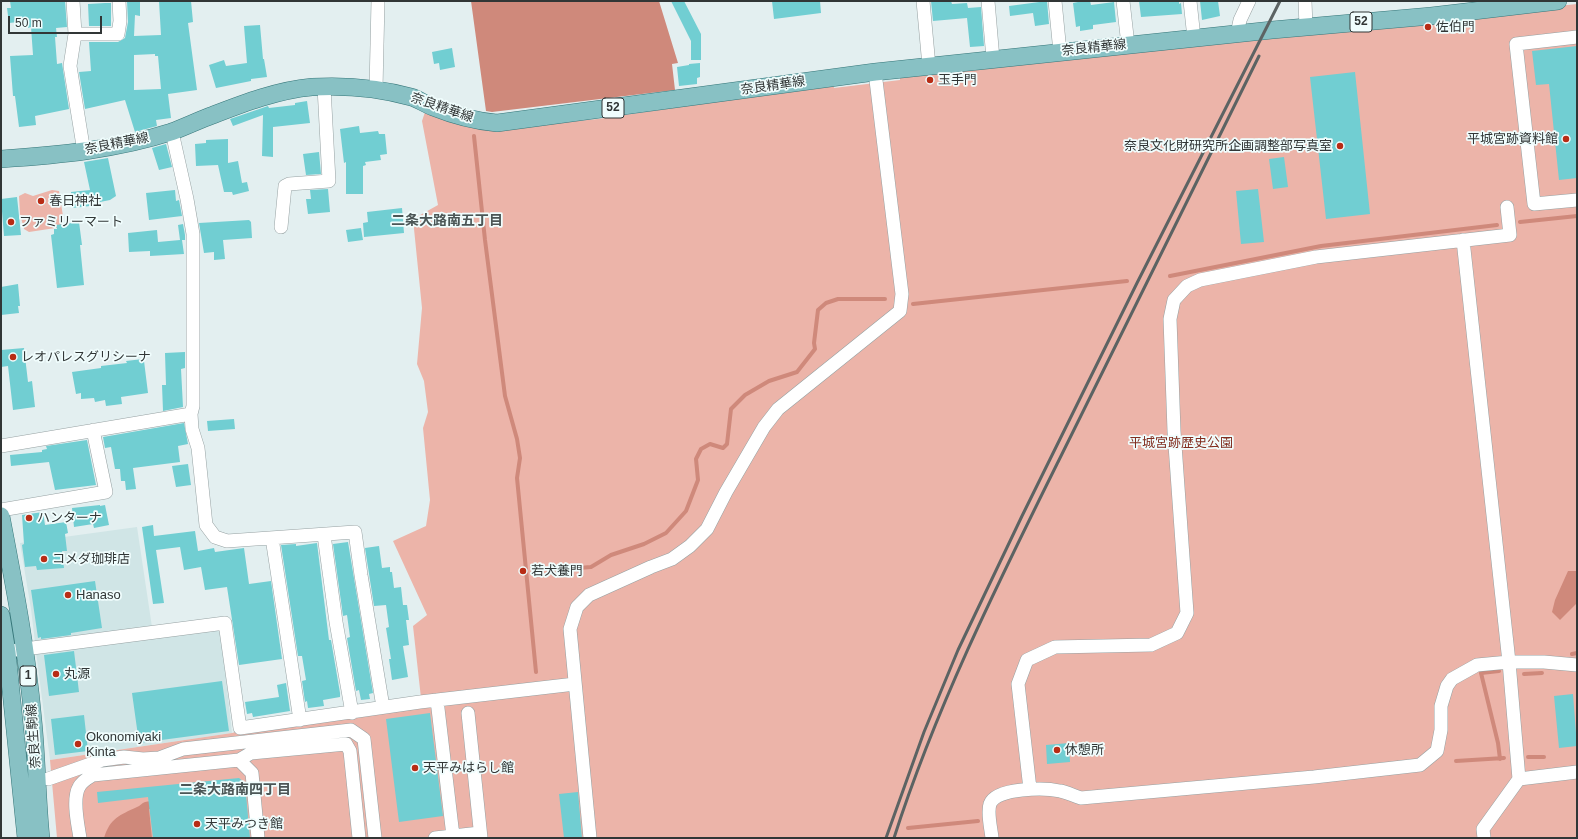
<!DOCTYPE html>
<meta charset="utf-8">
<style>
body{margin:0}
#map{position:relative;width:1578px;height:839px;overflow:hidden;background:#e3eff0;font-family:Arial,sans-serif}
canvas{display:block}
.frame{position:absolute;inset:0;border:2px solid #313636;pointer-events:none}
.scale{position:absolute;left:8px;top:16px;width:94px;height:18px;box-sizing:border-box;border:2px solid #313636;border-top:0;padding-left:5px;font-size:12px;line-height:14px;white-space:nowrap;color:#313636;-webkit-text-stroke:3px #f0fdfd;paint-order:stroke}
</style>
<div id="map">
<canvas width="1578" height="839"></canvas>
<div class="frame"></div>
<div class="scale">50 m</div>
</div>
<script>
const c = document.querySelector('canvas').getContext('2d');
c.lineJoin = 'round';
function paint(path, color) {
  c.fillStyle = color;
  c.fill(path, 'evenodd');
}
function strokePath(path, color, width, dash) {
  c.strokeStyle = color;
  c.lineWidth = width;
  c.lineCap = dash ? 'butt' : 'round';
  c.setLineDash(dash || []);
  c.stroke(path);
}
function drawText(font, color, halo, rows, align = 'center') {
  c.font = font + ' Arial,"Noto Sans JP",sans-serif';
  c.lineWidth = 3.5;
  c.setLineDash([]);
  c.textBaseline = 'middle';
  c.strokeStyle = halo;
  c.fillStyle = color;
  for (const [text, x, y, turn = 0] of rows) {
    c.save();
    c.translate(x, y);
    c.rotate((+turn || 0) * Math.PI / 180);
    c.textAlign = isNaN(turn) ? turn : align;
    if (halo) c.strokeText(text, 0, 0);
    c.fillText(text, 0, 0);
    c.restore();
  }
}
const built = new Path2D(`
 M137 527 152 627 35 642 31 609 20 543Z
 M214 627 221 632 232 733 50 760 36 652Z`);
const green = new Path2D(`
 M1577 4V838H57L50 760 232 733 243 730 422 707 413 626 427 615 393 541 426 526 430 500 423 428 428 412 424 381 417 364 422 308 413 219 438 205 422 121 425 112 512 127 598 119 833 84 834 88 900 80V76Z
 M52 190 59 191 63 216 62 227 29 232 24 229 20 214 19 196 25 193 33 196Z`);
const water = new Path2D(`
 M471 1H659L678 63 672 64 675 90 492 112 486 111Z
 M1568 571H1577V603L1560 620 1552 612 1555 600Z
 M167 800 168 807 149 809 152 838H104C110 818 120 815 137 807 140 806 142 803 145 802 152 800 160 801 167 800Z`);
const stream = new Path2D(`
 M474 136 485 240 505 396 517 439 520 458 517 478 536 672
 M1520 222 1577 216
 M1170 276 1321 246 1497 225
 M913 304 1127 281
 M553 570 591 567 611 555 644 544 666 533 686 511 698 480 696 459 701 449 710 444 723 448 727 444 731 409 745 395 769 381 797 372 815 349 814 343 818 310 826 303 838 299H885
 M1572 654 1577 653
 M1499 671 1481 673 1498 743 1500 759
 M1524 674 1542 673
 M1528 757H1544
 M1456 761 1504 758
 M908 828 978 821`);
const building = new Path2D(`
 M10 1H65L67 27 56 28 57 37H55L57 64 62 63 69 109 35 116 36 125 19 127 15 96H13L10 56 33 55 31 27 28 28V21L9 23 7 8H11Z
 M127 1 140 2V16L135 15 134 36 161 35 159 1H191L193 22 188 23 197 90 168 94 171 118 156 120 157 126 135 132 125 100 85 109 79 72 91 71 89 42H118L125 38 128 22ZM155 54V56H158L161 89 134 90V55Z
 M671 1H684L701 34V60H691V41Z
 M772 1H820L821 13 774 19Z
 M931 1H951L952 4 967 3 968 8 981 7 984 46 970 47 967 18 933 21Z
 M1047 1 1049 24 1035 26 1033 13 1010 16 1009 6Z
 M1078 1H1090L1091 5 1114 2 1116 22 1093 25V29L1080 31V26L1076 27 1073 3 1078 2Z
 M1139 1H1179V4L1181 3 1182 14 1141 17Z
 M1200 1H1218L1220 16 1202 20Z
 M105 3H111V26H89L88 4Z
 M260 25 263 59H264L267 77 251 79V81L216 88 209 65 224 60 226 66 247 63 244 26Z
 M1577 46V178L1559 180 1549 84 1536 85 1532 51Z
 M452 48 455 67 440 70 439 63 434 64 432 52Z
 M700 63V77L697 78V84L679 86 677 67 689 65V64Z
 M1355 72 1370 214 1326 219 1310 77Z
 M307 101 310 123 273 127V157L262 156 263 115 233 126 230 119 268 106 269 108 295 105V103Z
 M359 126 360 133 378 131 379 134H385L387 154 380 155 381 160 365 162 366 165 363 166V194H346V162L344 163 340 129Z
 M228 139V163L238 161 242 183 247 182 249 191 233 195 232 192H224L218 165 196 166 195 144 206 143V140Z
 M166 144 172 167 159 170 152 148Z
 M319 152 321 174 306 175 303 154Z
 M1284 157 1288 187 1273 189 1269 159Z
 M108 158 116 196 110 200 90 204V206L73 208 71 192 90 190 84 162Z
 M328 189 330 212 308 214 306 199H311L310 190Z
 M1258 189 1264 242 1241 244 1236 191Z
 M175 190 176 201 179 200 182 216 149 220 146 193Z
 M17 197 21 235 4 236 1 199Z
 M402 208 404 233 364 237 363 223 368 222 367 212Z
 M249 220 251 222 252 238 223 240 225 259 214 260V252L204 253 199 223Z
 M79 222 82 245H80L84 285 57 288 51 235 54 234V229H57L56 225Z
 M183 224 185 235V240H182L184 254 150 256V251L129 252 128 233 157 230 158 242 180 240 178 225Z
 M361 228 363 240 348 242 346 230Z
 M18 284 20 306H18L19 313 1 315V287Z
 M24 348 28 382 32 381 35 407 13 410 8 366 1 367V350Z
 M185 352V368L181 369 183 407 163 411 162 385H166L165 353Z
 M143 359 144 361 148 393 121 397 122 404 106 406 105 400 95 402 94 398 81 399V393L76 394 72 372 101 368V366L127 363 126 361Z
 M234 419 235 429 208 431 207 421Z
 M184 423 188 444 178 446 180 462 133 468 136 489 126 490 125 481H121L120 469H115L111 447 105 448 103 437Z
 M87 440 96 485 55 490 49 462 11 466 10 455 42 452V450L47 449 46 446Z
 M188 464 191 485 176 487 172 466Z
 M100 505V506L105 505 109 525 94 528 93 524 74 527 72 508Z
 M43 512 45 525 66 522 68 533 65 534 67 551H62L64 568 37 570 36 566 25 567 22 545 24 544 22 515Z
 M153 525 154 536 195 531 198 551 214 548 215 552 244 548 249 584 271 581 282 659 239 665 227 587 205 590 201 567 184 570 180 547 156 550 164 603 153 604 142 527Z
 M348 542 373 693 369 694 370 699 361 700 359 690 356 691 347 638 350 637 347 615 343 616 333 544Z
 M317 543 329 640H331L340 693V697L323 700 324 706 308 708 307 701 305 702 302 681 306 680 302 656H298L281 545 296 544V546Z
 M379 546 382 568 390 567V572H392L394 588 401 587 403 605H407L409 620H406L409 645 403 646 408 677 392 680 389 659H391L386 628 389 627 386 605 374 606 365 548Z
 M95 581 102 628 71 633V635L41 639V637L38 638 31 590Z
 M74 651 79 692 49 696 44 655Z
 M222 681 229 731 139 743 132 693Z
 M286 683 290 711 253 717 252 713 247 714 245 702 279 697 277 685Z
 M1573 694 1577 746 1559 748 1554 696Z
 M430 713 443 816 399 822 386 719Z
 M84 715 88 751 55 755 51 719Z
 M1069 743 1070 762 1047 764 1046 745Z
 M239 778 245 783 250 838H153L148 797 98 803 97 792Z
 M578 792 582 838H564L559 794Z`);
const minor = new Path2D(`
 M73 1 75 34 70 66 84 152
 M923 1 929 66
 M988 1 993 59
 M1055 1 1060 52
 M1123 1 1128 45
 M1190 1 1194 38
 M1305 1 1306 27
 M75 34H118L120 21 119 1
 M1237 34 1240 20 1249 1
 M1577 37 1516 44 1534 204 1577 200
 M376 89 378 1
 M172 132 187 199 193 234V406L191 414 192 429 198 448 206 525 215 537 227 541 355 532 361 575 383 707
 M281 227 285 186 289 184 329 181 324 87
 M1463 240 1509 662 1519 779 1483 829 1484 838
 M1 446 191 414
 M1 510 106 492 93 430
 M324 535 336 622 352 713
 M272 538 300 720
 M17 650 225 623 240 728 420 702 575 684
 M437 700 453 836
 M468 713 481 838
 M239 760 252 773 258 838
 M48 779 102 760 124 757 143 759 159 758 183 749 351 730 364 739 375 838
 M1519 779 1577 772
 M1030 789 1018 684 1027 660 1055 647 1151 645 1177 633 1187 613 1174 431 1170 319 1174 300 1187 286 1200 280 1316 257 1510 235 1507 207
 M80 838C78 825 72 799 79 787 82 781 88 778 93 775L239 760 251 753 346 744 350 751 359 838
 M435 838 480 833
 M590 838 570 629 577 607 589 595 651 567 672 559 690 546 707 529 726 492 764 427 778 409 900 311 902 294 875 72
 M992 838C991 828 987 813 990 804 996 787 1046 788 1060 791 1067 792 1074 796 1081 798L1314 777 1420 765 1437 751 1441 730V706L1447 686 1452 679 1477 665 1509 662H1544L1577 665`);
const major = new Path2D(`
 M1 159C59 155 115 150 171 132 185 127 199 120 213 115 244 103 278 90 312 87 345 85 379 88 411 97 418 99 425 104 433 107 453 115 475 121 497 123L875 72 1272 30 1431 16 1558 1
 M1 516C14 584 27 651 33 720 37 759 37 799 41 838
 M1 615 7 652 26 838`);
const rail = new Path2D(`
 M886 838 924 732 958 650 1022 516 1137 283 1280 1
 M894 838C936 707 998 583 1059 460 1125 326 1192 191 1259 56`);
const markers = [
 [1428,27,4,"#b82c15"],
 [930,80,4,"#b82c15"],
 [1566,139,4,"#b82c15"],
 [1340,146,4,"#b82c15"],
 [41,201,4,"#b82c15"],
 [11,222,4,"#b82c15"],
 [13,357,4,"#b82c15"],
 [29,518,4,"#b82c15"],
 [44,559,4,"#b82c15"],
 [523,571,4,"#b82c15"],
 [68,595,4,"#b82c15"],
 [56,674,4,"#b82c15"],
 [78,744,4,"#b82c15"],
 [1057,750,4,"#b82c15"],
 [415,768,4,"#b82c15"],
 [197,824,4,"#b82c15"]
];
const shields = [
 [1361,22,22],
 [613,108,22],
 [28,676,16]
];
const shieldNames = [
 ["52",1361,22],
 ["52",613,108],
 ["1",28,676]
];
const poiNames = [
 ["佐伯門",1436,27],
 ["玉手門",938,80],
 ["平城宮跡資料館",1558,139,"right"],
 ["奈良文化財研究所企画調整部写真室",1332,146,"right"],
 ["春日神社",49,201],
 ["ファミリーマート",19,222],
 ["レオパレスグリシーナ",21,357],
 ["ハンターナ",37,518],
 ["コメダ珈琲店",52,559],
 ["若犬養門",531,571],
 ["Hanaso",76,595],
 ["丸源",64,674],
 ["Okonomiyaki",86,737],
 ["Kinta",86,752],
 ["休憩所",1065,750],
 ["天平みはらし館",423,768],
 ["天平みつき館",205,824]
];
const streetNames = [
 ["奈良精華線",1094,48,-6],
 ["奈良精華線",773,86,-8],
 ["奈良精華線",442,108,19],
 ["奈良精華線",117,144,-11],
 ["奈良生駒線",34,736,-94]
];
const parkNames = [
 ["平城宮跡歴史公園",1181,443]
];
const neighbourhoodNames = [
 ["二条大路南五丁目",447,221],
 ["二条大路南四丁目",235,790]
];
paint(built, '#d0e5e6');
paint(green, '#ecb4a9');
paint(water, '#cf897b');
strokePath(stream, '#cf897b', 4);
paint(building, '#71ced2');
strokePath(minor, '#96a1a2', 14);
strokePath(major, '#367679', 18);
strokePath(minor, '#fff', 13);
strokePath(major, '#88c1c4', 17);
strokePath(rail, '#5c6363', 3);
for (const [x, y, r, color] of markers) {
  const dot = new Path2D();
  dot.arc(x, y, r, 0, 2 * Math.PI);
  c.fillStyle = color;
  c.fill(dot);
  strokePath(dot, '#f0fdfd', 1.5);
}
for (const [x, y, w] of shields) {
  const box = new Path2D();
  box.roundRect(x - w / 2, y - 10, w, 20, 3);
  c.fillStyle = '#f0fdfd';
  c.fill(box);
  strokePath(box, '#313636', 1);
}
drawText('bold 12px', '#313636', null, shieldNames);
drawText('13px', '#313636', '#f0fdfd', poiNames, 'left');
drawText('13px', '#313636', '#f0fdfd', streetNames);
drawText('13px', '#812d1f', '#f0fdfd', parkNames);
drawText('bold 14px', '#4b5656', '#f0fdfd', neighbourhoodNames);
</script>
